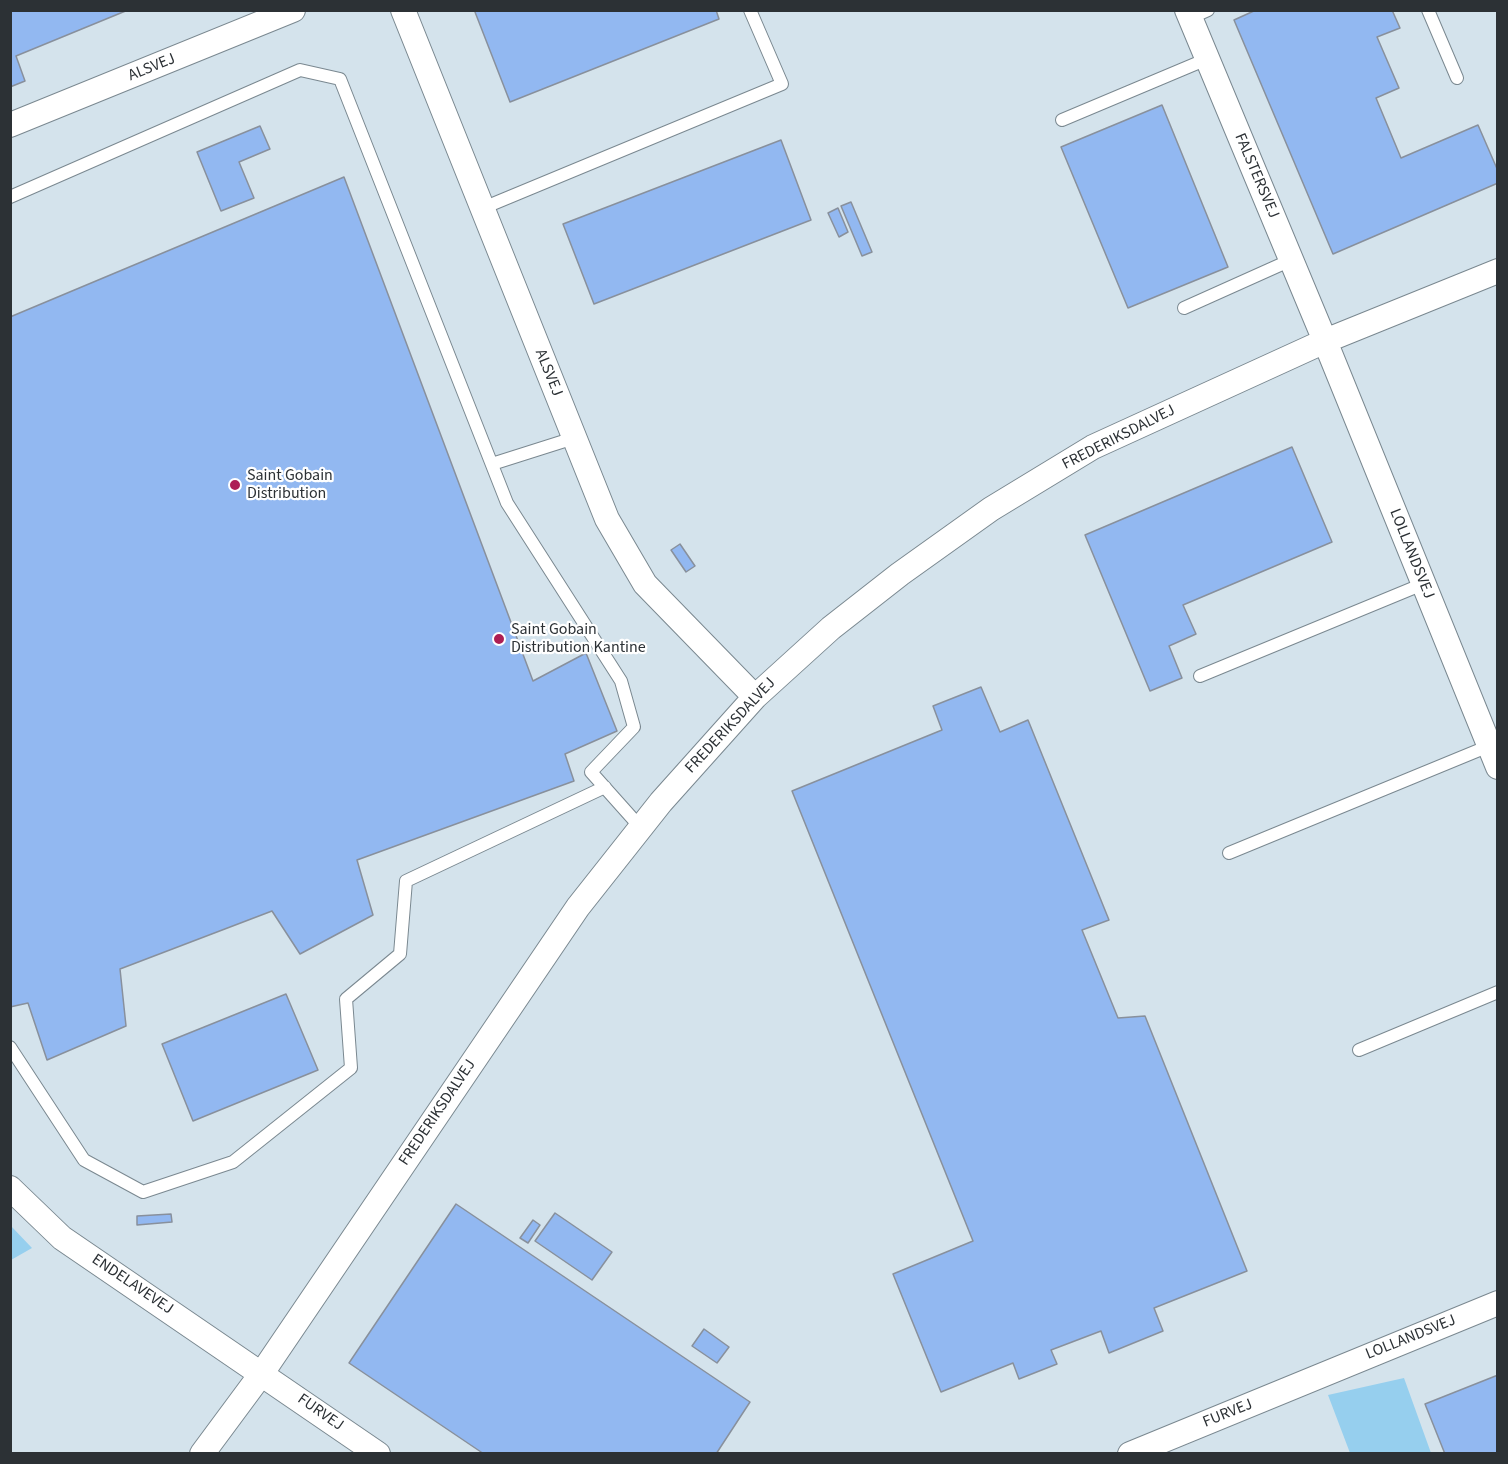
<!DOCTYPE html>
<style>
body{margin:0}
#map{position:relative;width:1508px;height:1464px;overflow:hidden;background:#d4e3ec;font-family:"Source Sans 3",sans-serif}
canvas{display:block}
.frame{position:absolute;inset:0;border:12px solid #2c3135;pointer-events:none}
</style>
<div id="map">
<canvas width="1508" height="1464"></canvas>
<div class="frame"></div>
</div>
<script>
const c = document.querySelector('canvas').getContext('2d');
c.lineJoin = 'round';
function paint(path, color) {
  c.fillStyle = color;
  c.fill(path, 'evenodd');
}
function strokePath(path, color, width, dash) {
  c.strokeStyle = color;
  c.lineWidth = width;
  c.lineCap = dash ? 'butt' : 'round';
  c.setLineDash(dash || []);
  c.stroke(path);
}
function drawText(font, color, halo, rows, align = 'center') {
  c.font = font + ' "Source Sans 3",sans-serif';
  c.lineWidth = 4.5;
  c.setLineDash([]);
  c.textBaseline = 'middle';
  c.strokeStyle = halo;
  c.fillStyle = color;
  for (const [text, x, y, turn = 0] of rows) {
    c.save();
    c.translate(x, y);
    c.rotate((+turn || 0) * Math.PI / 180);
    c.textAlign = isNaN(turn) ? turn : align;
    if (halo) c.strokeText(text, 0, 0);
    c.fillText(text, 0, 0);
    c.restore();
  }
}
const green = new Path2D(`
 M11 1226 32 1248 11 1260H10Z
 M1404 1378 1431 1453H1350L1328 1395Z`);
const building = new Path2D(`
 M10 10H128L16 56 25 81 10 87Z
 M478 10H716L719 19 510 102 475 12Z
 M1256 10H1392L1400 28 1377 37 1399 88 1376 98 1401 158 1478 125 1498 171V183L1333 254 1234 20Z
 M1162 105 1228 267 1128 308 1061 147Z
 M260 126 270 149 239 162 254 198 221 211 197 152Z
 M781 140 811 220 594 304 563 224Z
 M344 177 533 681 586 653 617 731 565 754 574 781 357 860 373 915 300 954 272 911 120 969 126 1026 47 1060 28 1003 10 1007V317Z
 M851 202 872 252 862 256 841 206Z
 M838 208 848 232 839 237 828 213Z
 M1292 447 1332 542 1183 605 1196 634 1169 646 1182 678 1150 691 1085 535Z
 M680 544 695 566 686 572 671 550Z
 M981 687 1000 732 1028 720 1109 920 1082 930 1118 1018 1145 1016 1247 1271 1154 1308 1163 1331 1109 1353 1101 1331 1051 1350 1057 1364 1019 1379 1013 1363 941 1392 893 1274 973 1241 792 791 942 730 933 706Z
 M286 994 318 1070 193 1121 162 1044Z
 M456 1204 750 1402 716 1454H484L349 1363Z
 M555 1213 612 1252 592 1280 535 1241Z
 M171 1214 172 1222 137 1225V1216Z
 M533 1220 540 1225 528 1243 520 1238Z
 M704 1329 729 1347 717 1363 692 1346Z
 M1498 1375V1454H1445L1425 1404Z`);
const service = new Path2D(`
 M1428 10 1457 78
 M1190 18 1208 10
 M1062 120 1207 59
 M10 197 300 70 340 79 507 503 621 681 634 727 591 772 641 828
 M483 208 782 84 750 10
 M1184 308 1291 260
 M492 464 574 438
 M1200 676 1423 584
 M1229 853 1489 746
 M10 1047 84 1160 143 1192 233 1162 351 1068 346 999 400 954 406 881 605 787
 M1359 1050 1498 992`);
const minor = new Path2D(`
 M403 10 607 519 645 584 755 697
 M1187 10 1325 341 1498 767
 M10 125 293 10
 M10 1188 62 1238 378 1454
 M202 1454 262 1373 578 907 661 802 755 697 831 628 900 574 991 509 1093 447 1325 341 1498 271
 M1130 1454 1498 1303`);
const markers = [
 [235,485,6,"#ad1e55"],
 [499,639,6,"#ad1e55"]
];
const streetNames = [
 ["ALSVEJ",152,68,-22],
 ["FALSTERSVEJ",1256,176,67],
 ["ALSVEJ",548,373,68],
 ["FREDERIKSDALVEJ",1119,438,-27],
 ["LOLLANDSVEJ",1411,554,68],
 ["FREDERIKSDALVEJ",731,726,-47],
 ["FREDERIKSDALVEJ",438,1113,-56],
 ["ENDELAVEVEJ",132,1285,34],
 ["LOLLANDSVEJ",1411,1338,-22],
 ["FURVEJ",320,1413,35],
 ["FURVEJ",1228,1414,-22]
];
const poiNames = [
 ["Saint Gobain",247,476],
 ["Distribution",247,494],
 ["Saint Gobain",511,630],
 ["Distribution Kantine",511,648]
];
paint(green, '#96cfee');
paint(building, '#92b8f1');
strokePath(building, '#88909c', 1.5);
strokePath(service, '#7a8890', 14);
strokePath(minor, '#7a8890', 26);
strokePath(service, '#fff', 12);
strokePath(minor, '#fff', 24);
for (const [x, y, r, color] of markers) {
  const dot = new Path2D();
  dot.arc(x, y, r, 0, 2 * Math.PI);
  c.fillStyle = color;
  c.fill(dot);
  strokePath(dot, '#fff', 2);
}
drawText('16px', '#2c3135', '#fff', streetNames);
drawText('16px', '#2c3135', '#fff', poiNames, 'left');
</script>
